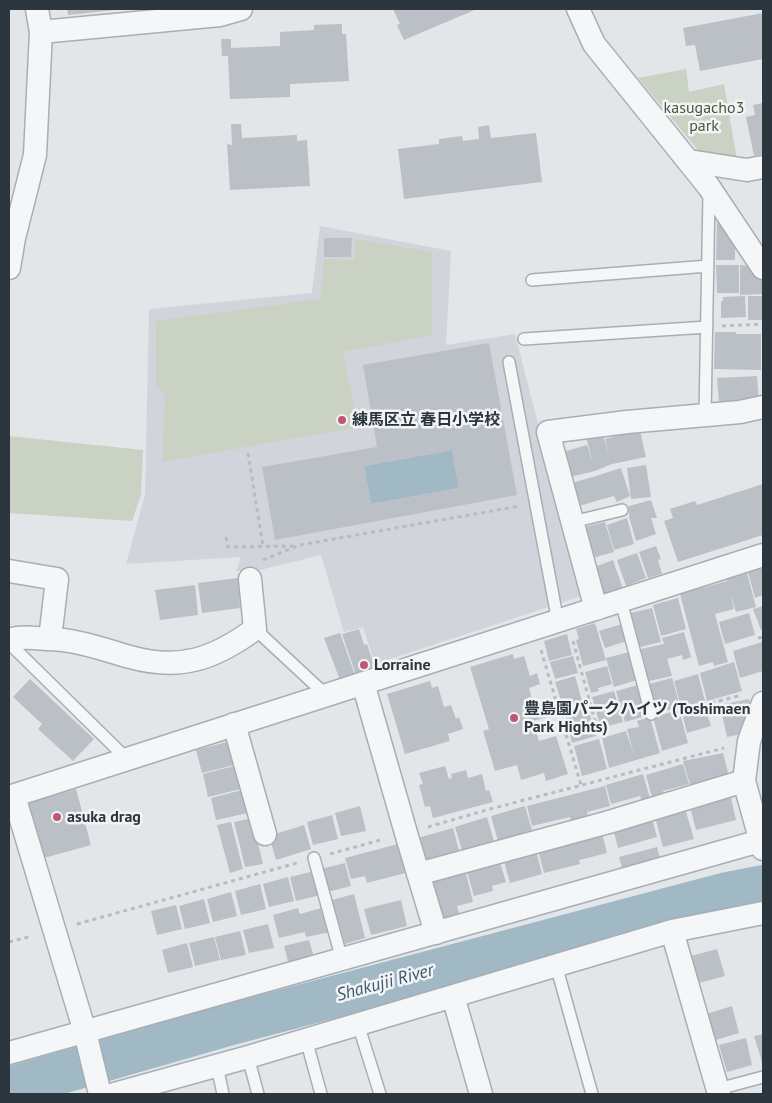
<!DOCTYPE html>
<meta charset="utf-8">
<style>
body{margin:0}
#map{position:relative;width:772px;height:1103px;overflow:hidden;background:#e2e6e9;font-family:"PT Sans",sans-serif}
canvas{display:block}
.frame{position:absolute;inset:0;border:10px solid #2c363f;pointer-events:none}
</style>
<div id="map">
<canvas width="772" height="1103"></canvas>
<div class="frame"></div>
</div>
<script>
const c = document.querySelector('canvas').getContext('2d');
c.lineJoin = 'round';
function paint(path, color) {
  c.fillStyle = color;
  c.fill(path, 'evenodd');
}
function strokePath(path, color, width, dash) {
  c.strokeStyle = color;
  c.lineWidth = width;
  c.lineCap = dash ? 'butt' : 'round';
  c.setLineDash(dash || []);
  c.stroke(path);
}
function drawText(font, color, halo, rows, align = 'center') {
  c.font = font + ' "PT Sans","Noto Sans JP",sans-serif';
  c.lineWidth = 5;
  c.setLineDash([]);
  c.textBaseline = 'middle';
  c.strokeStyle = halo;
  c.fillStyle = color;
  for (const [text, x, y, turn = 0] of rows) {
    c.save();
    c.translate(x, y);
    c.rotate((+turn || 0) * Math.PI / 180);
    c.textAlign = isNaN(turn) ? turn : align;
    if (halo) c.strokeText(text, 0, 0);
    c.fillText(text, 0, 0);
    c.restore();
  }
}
const built = new Path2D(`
 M320 226 451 251 446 345 515 334 582 596 375 664 363 627 344 632 321 555 256 571H236L241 557 126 564 145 495 149 309 312 293Z`);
const green = new Path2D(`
 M686 69 689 92 724 84 737 160 702 155 638 78Z
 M355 239 432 252V335L343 352 358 427 162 462 165 395 156 384V321L320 299 324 259 354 260Z
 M9 436 143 450 141 495 132 521 9 513Z`);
const water = new Path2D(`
 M452 450 459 488 371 504 364 466Z`);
const river = new Path2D(`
 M9 1088 224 1026 727 893 763 886`);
const building = new Path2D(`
 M67 9H115V10L68 15Z
 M393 9H477L404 40 397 25 400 24Z
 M763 13V59L700 71 695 45 686 46 683 28Z
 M342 24V34H346L349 81 290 84V97L230 99 228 56H222L221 39H231V48L280 46V32L314 30V25Z
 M763 103V154L754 156 746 117 755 115 753 105Z
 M231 124H241L242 138 297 135V141L307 140 310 186 230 190 227 144 232 145Z
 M489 125 491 138 536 133 542 182 404 199 398 149 439 144V139L462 136 463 141 479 139 478 127Z
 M717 223H729L735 235V260H716Z
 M324 238H352L351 257H324Z
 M716 265H739V293H717Z
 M740 265 753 266 763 281V294L740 295Z
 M745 296 746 317 721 318V301H723V297Z
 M748 296H763V320H748Z
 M715 332H736V334H761V370L714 369Z
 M489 343 517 495 275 540 262 467 377 447 363 365ZM452 450 459 488 371 504 364 466Z
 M757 376 759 400 719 403 717 378Z
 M633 431H640L646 457 612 464 595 471 570 477 563 452 587 445 593 463 586 437 602 433 609 454 605 439Z
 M646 465 651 497 631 499 627 468Z
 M621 468 630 496 617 502 614 496 603 499 596 476Z
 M596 476 603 499 579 506 572 483Z
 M763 484V535L678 562 664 521 673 518 670 509 695 501 697 505Z
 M651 500 657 518H651L656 534 636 541 629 517V506Z
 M627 518 634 544 614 550 607 525Z
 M605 522 614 552 592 558 583 527Z
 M656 546 661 559 658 560 662 574 648 578 639 552Z
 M637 553 646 578 626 586 617 560Z
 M613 560 623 589 606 595 605 593H602L595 572 598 571 597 566Z
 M763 568V595L755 598 748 572Z
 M747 573 756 607 736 612 730 592 734 609 715 614 728 662 714 666 713 662 699 666 680 594 727 581V578Z
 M238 578 240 608 202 613 198 583Z
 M195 585 198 615 160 620 155 590Z
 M678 598 686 629 661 636 653 605Z
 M763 606V629L761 630 753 609Z
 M652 608 661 642 640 647 631 613Z
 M749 613 755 635 725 644 719 622Z
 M595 623 606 660 583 666 576 640 579 639 576 629Z
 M622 624 627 641 605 648 599 631Z
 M359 629 364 645 367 644 375 668 356 675 342 634Z
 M684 632 691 657 683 660 682 655 667 659 672 676 649 681 641 649 664 644 662 638Z
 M340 633 355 675 340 680 324 638Z
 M567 634 572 655 549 661 544 641Z
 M762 642 763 671 740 678 733 651Z
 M629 652 637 680 614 687 606 658Z
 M513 654 514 659 524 656 530 676 537 673 540 684 529 688 535 710 547 706 550 716 533 721 539 741 556 736 568 774 546 781 544 773 521 780 517 765 495 771 483 731 489 729 470 667Z
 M573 656 578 673 555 679 550 662Z
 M734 662 742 691 707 701 700 673Z
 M607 666 612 684 598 688 599 691 591 693 585 672Z
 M698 674 705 701 681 708 674 681Z
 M575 676 582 701 563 707 555 682Z
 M672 678 680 707 657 713 649 684Z
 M30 679 94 739 73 761 38 729 42 724 13 697Z
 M430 681 432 688 438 686 444 707 451 705 456 719 459 717 463 729 448 734 450 741 405 754 387 694Z
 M638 685 646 716 625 722 616 691Z
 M614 691 623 722 601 728 592 697Z
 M749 699 752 713 746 714 748 721 744 722 746 733 727 737 720 705Z
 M587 705 596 736 572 743 564 712Z
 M716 705 718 714 708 717 711 726 687 733 682 713Z
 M679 710 688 743 662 751 653 717Z
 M650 717 660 753 609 768 602 738 626 731 634 755 627 729 639 727 637 721Z
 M599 739 607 769 582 776 574 746Z
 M227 742 234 765 202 773 196 750Z
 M723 753 730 780 692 791 683 761Z
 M683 764 689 784 663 791 665 798 653 801 646 775Z
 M234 766 241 789 208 797 203 774Z
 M445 766 449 779 452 778 451 774 466 770 468 778 482 774 486 791 489 790 493 802 433 818 430 806 425 807 419 785 423 784 419 773Z
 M643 774 651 802 643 805 640 796 611 804 606 785Z
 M605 786 610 806 587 812 589 821 572 825 570 817 532 826 527 806Z
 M76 789 91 845 44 858 27 803Z
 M242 790 248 813 216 820 211 798Z
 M730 793 736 820 696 830 689 803Z
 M684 805 694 839 663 847 654 813Z
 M360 806 366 831 341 836 335 813Z
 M525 806 532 830 498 841 491 816Z
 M332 815 338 839 313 845 307 822Z
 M651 815 657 837 618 848 612 825Z
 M487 817 494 841 462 850 455 827Z
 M252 818 263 864 245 867 234 822Z
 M231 822 243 869 230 873 217 825Z
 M304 825 311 849 276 860 269 836Z
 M453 828 460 854 421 865 414 839Z
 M601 829 607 853 579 860 580 864 544 873 537 846Z
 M398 844 401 857 404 856 409 872 367 883 365 876 351 879 345 858Z
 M535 846 542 874 510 883 502 854Z
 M657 847 661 862 623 872 619 857Z
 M498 856 506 882 492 886 493 891 474 896 465 865Z
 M345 863 351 886 327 892 321 869Z
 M464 865 473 902 457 906 460 917 438 923 425 877Z
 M314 871 320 895 296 901 290 877Z
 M288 877 294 901 269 907 263 884Z
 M260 884 266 909 241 915 235 891Z
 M231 892 237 916 213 922 207 899Z
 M354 894 365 938 345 944 332 900Z
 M204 899 210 923 185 929 179 906Z
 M401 900 407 926 371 935 364 909Z
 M176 905 182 929 157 935 151 911Z
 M325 907 331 932 306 937 305 932 279 938 273 915 298 908 300 914Z
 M268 924 274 948 249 953 243 930Z
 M240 931 246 955 221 960 215 937Z
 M214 937 220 960 195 966 189 943Z
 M309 940 314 957 289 965 284 946Z
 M187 943 193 967 168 973 162 950Z
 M717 949 725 976 699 983 691 956Z
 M732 1006 739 1033 713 1041 706 1014Z
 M763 1034V1065L754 1036Z
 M746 1038 752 1065 727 1072 719 1045Z`);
const path = new Path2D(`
 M722 326 763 324
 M248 453 263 546
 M226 537 228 547 297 546
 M263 560 300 545 520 506
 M758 638 763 637
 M573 641 598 732
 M541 650 581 785
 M711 703 742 695
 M428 827 490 809 724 748
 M330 854 384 839
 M77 924 297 863
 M9 942 32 936`);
const lane = new Path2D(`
 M532 280 708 266
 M524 339 707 327
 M509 362 558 622
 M705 416 709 194
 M572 522 622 510
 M621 601 651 714
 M255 629 326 695
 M9 643 127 759
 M314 858 342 960
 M556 965 592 1094
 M358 1024 380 1094
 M306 1039 321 1094
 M248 1057 258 1094
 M217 1066 223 1094
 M718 1089 763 1077`);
const street = new Path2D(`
 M578 9 594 44 709 187 763 268
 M41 32 220 15 241 9
 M689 161 747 170 763 167
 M9 268 14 238 35 155 41 32 37 9
 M9 571 57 579 50 639
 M596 609 548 432 627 422 740 412 763 407
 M9 640C21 636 34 638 47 639 75 639 102 649 130 657 180 671 214 659 255 629L250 579
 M363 683 406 833 436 933
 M763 703 749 741 744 781 763 849
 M234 724 265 834
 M14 796 85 1032 100 1094
 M9 797 763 555
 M418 874 609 822 744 781
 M672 931 719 1094
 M453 996 481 1094
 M9 1053 760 841
 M114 1094 248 1057 672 931 763 913`);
const markers = [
 [342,420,5,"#bf5676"],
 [364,665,5,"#bf5676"],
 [514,718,5,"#bf5676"],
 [57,817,5,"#bf5676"]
];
const parkNames = [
 ["kasugacho3",704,108],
 ["park",704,126]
];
const poiNames = [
 ["練馬区立 春日小学校",352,420],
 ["Lorraine",374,665],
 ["豊島園パークハイツ (Toshimaen",524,709],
 ["Park Hights)",524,727],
 ["asuka drag",67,817]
];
const waterNames = [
 ["Shakujii River",385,983,-15]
];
paint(built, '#d1d5db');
paint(green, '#cad2c4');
paint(water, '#a1b8c5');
strokePath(river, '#a1b8c5', 42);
paint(building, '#bac0c5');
strokePath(lane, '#a8aeb3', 14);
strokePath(street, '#a8aeb3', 25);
strokePath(path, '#b8bcc0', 3, [4, 4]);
strokePath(lane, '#f4f6f8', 11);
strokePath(street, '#f4f6f8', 22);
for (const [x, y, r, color] of markers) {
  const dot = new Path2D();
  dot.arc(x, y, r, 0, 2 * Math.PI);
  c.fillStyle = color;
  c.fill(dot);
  strokePath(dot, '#f2f4f6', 2);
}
drawText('16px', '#45593b', '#f2f4f6', parkNames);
drawText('bold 16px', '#2c363f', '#f2f4f6', poiNames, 'left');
drawText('italic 18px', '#3b5a6e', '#f2f4f6', waterNames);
</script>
